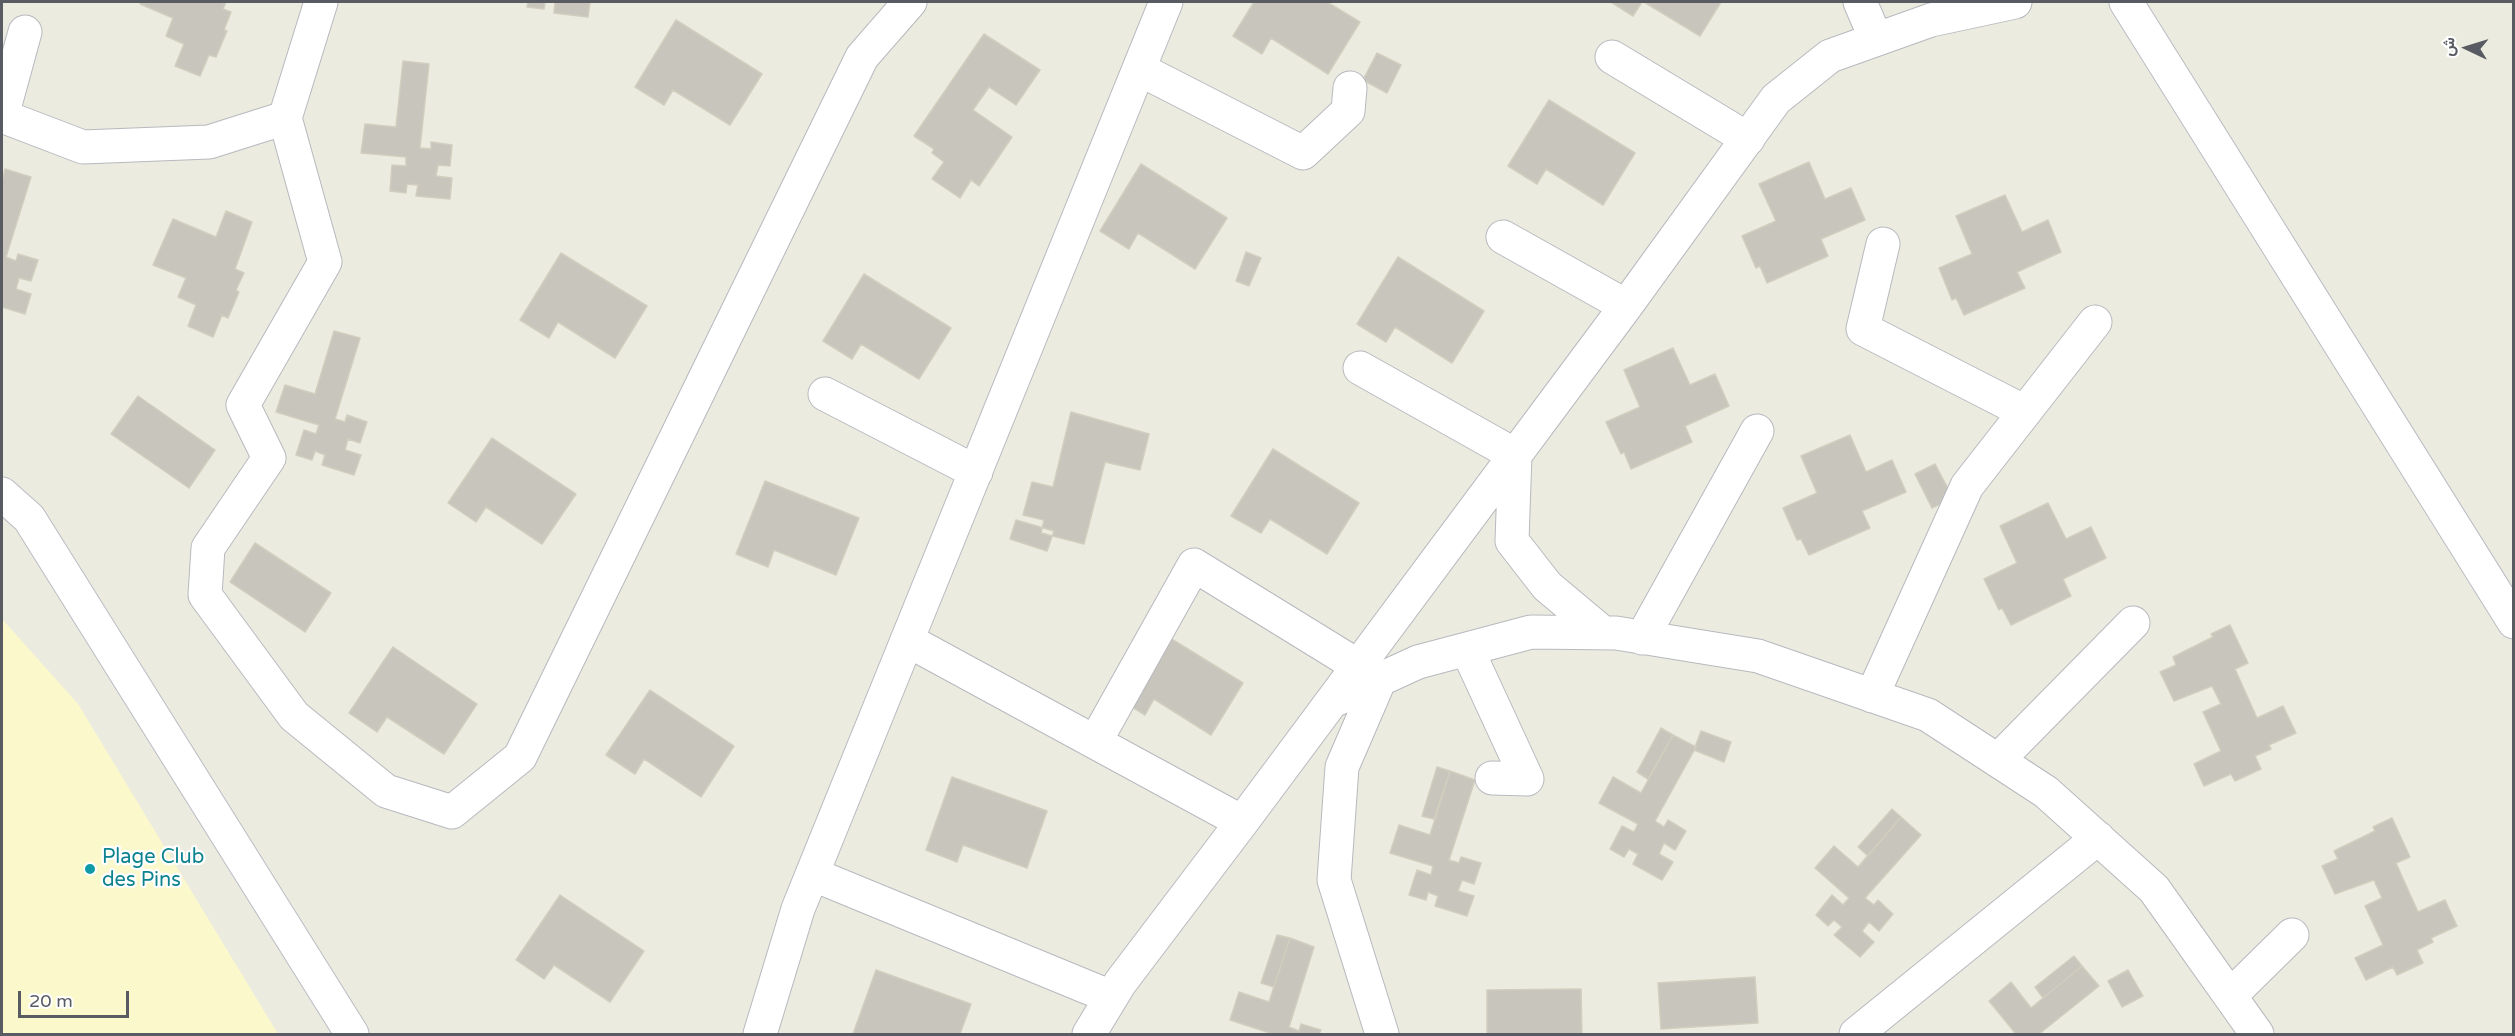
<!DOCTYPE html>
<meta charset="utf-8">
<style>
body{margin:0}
#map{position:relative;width:2515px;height:1036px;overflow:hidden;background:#ecebdf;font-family:"Varela Round",Vazirmatn,sans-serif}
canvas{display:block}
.frame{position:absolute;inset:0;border:3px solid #585b61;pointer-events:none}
.north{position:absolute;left:2437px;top:18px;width:60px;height:60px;-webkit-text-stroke:4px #fff;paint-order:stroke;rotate:274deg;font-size:16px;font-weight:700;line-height:24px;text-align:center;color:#585b61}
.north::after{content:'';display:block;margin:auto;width:21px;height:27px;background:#585b61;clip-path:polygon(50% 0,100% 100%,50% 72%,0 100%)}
.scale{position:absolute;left:18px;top:991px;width:111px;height:27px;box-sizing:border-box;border:3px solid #585b61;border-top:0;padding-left:8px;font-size:18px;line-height:21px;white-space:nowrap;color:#585b61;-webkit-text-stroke:4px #fff;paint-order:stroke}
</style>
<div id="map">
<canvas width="2515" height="1036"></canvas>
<div class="frame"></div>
<div class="north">ش</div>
<div class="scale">20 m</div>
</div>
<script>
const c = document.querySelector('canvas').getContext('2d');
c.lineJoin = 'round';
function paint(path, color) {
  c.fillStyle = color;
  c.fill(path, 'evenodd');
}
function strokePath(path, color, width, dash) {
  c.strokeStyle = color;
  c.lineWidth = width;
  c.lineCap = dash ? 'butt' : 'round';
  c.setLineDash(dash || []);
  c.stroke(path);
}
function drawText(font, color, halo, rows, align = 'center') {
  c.font = font + ' "Varela Round",sans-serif';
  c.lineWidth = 4.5;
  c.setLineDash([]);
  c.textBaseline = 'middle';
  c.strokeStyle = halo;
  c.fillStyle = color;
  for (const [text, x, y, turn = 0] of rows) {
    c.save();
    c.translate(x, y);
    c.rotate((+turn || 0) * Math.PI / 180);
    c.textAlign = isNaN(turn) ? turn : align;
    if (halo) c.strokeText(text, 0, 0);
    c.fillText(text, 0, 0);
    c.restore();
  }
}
const sand = new Path2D(`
 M2 619 78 704 278 1034H2Z`);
const building = new Path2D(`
 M141 2H226L223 9 231 12 224 30 227 31 216 57 209 55 200 76 175 66 184 44 166 36 173 18 140 4Z
 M528 2H545L544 9 527 7Z
 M549 2H590L588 17 554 13 555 2Z
 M1254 2H1327L1360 22 1328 74 1271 38 1262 54 1233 36Z
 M1611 2H1642L1633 16Z
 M1644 2H1721L1700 36Z
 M676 20 762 74 730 125 673 90 664 105 635 87Z
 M984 34 1040 70 1016 105 989 87 973 110 1012 137 979 186 971 180 960 198 932 179 944 162 932 153 934 149 914 136Z
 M1377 53 1401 65 1387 93 1363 80Z
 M403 61 429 64 420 148 431 149V142L452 145 450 166 438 165 436 176 452 178 450 199 416 196 418 185 407 184 406 193 390 191 392 165 406 166V157L361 153 365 124 396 127Z
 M1549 100 1635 153 1603 205 1546 169 1537 184 1508 166Z
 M1809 162 1825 199 1851 188 1865 220 1821 239 1828 256 1767 283 1760 266 1756 268 1742 236 1776 221 1759 184Z
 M1141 164 1227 218 1195 269 1138 233 1129 249 1100 231Z
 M5 169 31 177 6 257 16 261 18 254 38 260 31 281 19 278 16 289 31 294 25 314 2 307V182Z
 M2005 195 2022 232 2048 220 2061 252 2017 272 2025 288 1964 315 1956 298 1952 300 1939 268 1972 254 1956 216Z
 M226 211 252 222 235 269 244 273 236 290 239 292 228 318 222 315 213 337 188 326 196 305 178 297 186 278 153 265 173 219 216 237Z
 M1246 252 1261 258 1249 286 1236 281Z
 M561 253 647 306 615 358 558 322 549 338 520 320Z
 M1398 257 1484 311 1452 363 1395 327 1386 342 1357 324Z
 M864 274 951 328 919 379 861 344 852 359 823 341Z
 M334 331 360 338 335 419 345 422 347 415 367 422 360 443 348 439 345 450 361 455 354 475 322 465 325 455 315 451 312 460 296 455 304 430 316 434 319 425 276 412 285 385 315 394Z
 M1673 348 1690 385 1715 374 1729 406 1685 426 1692 442 1631 469 1624 452 1621 454 1606 422 1640 407 1624 370Z
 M138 396 215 450 189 488 111 434Z
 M1071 412 1149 434 1140 470 1105 462 1084 544 1041 533 1044 520 1023 515 1032 482 1053 487Z
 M1850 435 1866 472 1892 460 1906 492 1862 511 1870 528 1809 555 1801 539 1797 540 1783 508 1817 493 1801 456Z
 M492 438 576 494 542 544 486 507 476 522 448 503Z
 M1273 449 1359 503 1327 554 1270 519 1261 533 1231 516Z
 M1935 464 1953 498 1932 508 1915 474Z
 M765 481 859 518 836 575 774 550 768 567 736 554Z
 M2048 503 2066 539 2091 527 2106 558 2063 579 2071 596 2011 625 2002 608 1999 610 1984 579 2017 563 2000 526Z
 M1016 520 1054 531 1047 551 1010 539Z
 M255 543 331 593 305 632 230 582Z
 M2230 625 2248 663 2235 669 2257 718 2283 706 2296 733 2269 745 2271 749 2255 756 2261 769 2235 781 2231 774 2204 786 2194 764 2221 751 2203 712 2221 704 2212 686 2174 701 2160 672 2176 665 2173 657 2213 637 2211 634Z
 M1157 630 1243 683 1211 735 1154 699 1145 715 1116 697Z
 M393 647 477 704 444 754 387 717 377 732 349 713Z
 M650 690 734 746 701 797 644 759 635 774 606 755Z
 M1661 728 1673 735 1648 779 1637 772Z
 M1701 731 1731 742 1724 762 1694 750Z
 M1673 735 1696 747 1655 821 1664 827 1668 820 1686 831 1675 850 1664 843 1659 854 1673 862 1662 880 1633 864 1638 854 1629 849 1624 857 1610 849 1622 826 1634 832 1638 824 1599 803 1613 777 1641 793Z
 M1437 767 1450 771 1434 819 1422 816Z
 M1450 771 1475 780 1449 860 1459 863 1461 857 1481 863 1474 884 1462 880 1458 891 1474 896 1467 916 1435 906 1438 896 1428 892 1426 900 1409 895 1417 870 1431 875 1433 866 1390 853 1399 825 1430 835Z
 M952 777 1047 811 1027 868 963 845 957 862 926 850Z
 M1892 809 1901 817 1868 856 1858 847Z
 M1901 817 1921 835 1865 898 1874 905 1878 900 1893 914 1879 931 1869 922 1862 931 1874 942 1860 957 1834 935 1842 927 1834 920 1828 926 1816 915 1832 895 1843 905 1849 898 1815 868 1834 846 1858 867Z
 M2392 818 2410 857 2396 863 2418 912 2445 900 2457 926 2431 938 2433 942 2417 950 2423 963 2397 975 2393 967 2366 980 2355 958 2383 945 2365 906 2382 898 2374 880 2335 894 2322 866 2338 859 2334 851 2375 831 2373 827Z
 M560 895 644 951 610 1002 554 965 544 979 516 960Z
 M1277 935 1290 938 1274 987 1261 983Z
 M1290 938 1314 947 1289 1027 1299 1031 1301 1024 1321 1030 1319 1034H1273L1230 1020 1239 992 1269 1002Z
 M2074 956 2082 966 2043 998 2035 987Z
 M2082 966 2099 986 2039 1034H2016L1989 1001 2011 982 2031 1008Z
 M876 970 971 1004 960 1034H853Z
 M2128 970 2143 996 2122 1007 2108 981Z
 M1755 977 1758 1023 1661 1029 1658 983Z
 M1581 989 1582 1034H1487V990Z`);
const street = new Path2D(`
 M321 2 285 118 325 262 243 405 269 458 208 548 205 595 294 716 386 791 452 812 520 757 862 57 910 2
 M1860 2 1876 39
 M25 32 2 116 83 147 209 142 285 118
 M1612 57 1748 139
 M1139 69 1303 153 1348 111 1350 88
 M1503 237 1626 306
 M1883 244 1863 329 2025 412
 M1360 368 1515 455 1512 541 1547 586 1603 633
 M825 394 976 472
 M1642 638 1757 431
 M907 640 1242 822
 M1467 649 1527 779 1492 778
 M1380 679 1342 767 1334 880 1382 1034
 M1872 696 1967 486 2095 322
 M1335 700 1418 662 1531 632 1616 633 1758 656 1928 715 2046 792 2154 889 2257 1034
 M1095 742 1194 565 1358 666
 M1998 760 2133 623
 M812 874 1111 997
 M2230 996 2292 935
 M760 1034 798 909 1166 2
 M1089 1034 1120 983 1242 822 1626 306 1776 99 1830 56 1931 20 2015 2
 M1856 1034 2098 838`);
const secondary = new Path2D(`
 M2126 2 2514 622
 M2 494 29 518 352 1034`);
const markers = [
 [90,869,6,"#0f9aa8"]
];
const cultureNames = [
 ["Plage Club",102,858],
 ["des Pins",102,881]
];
paint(sand, '#fbf8cc');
paint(building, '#c7c5bc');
strokePath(building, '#d1cebe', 1.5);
strokePath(street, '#b7b9bf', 35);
strokePath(secondary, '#babcc4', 35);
strokePath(street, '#fff', 33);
strokePath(secondary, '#fff', 33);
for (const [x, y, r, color] of markers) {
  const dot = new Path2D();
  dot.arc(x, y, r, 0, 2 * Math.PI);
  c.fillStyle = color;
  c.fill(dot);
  strokePath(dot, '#fff', 2);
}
drawText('20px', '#0d838f', '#fff', cultureNames, 'left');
</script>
